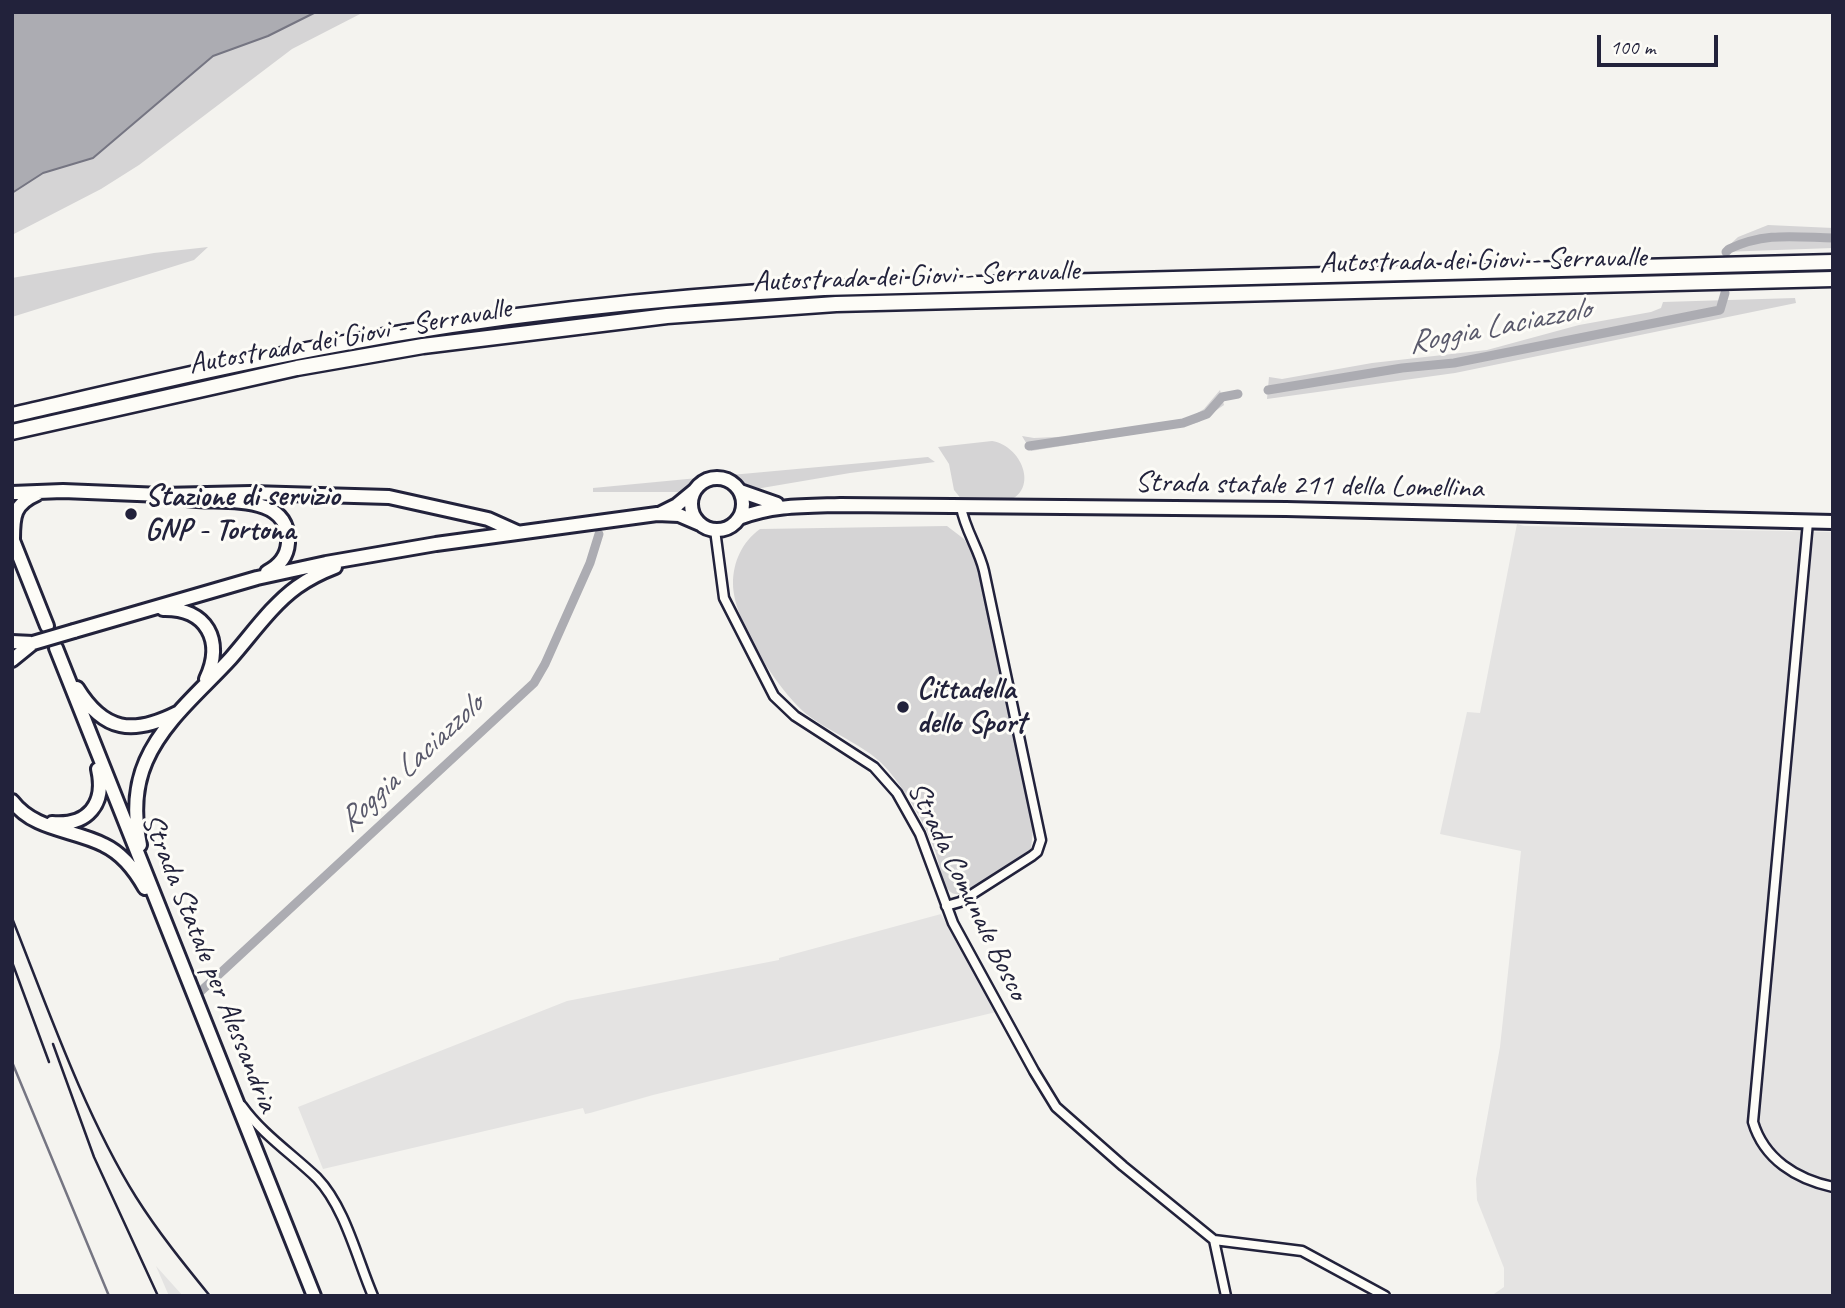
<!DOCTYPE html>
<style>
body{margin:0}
#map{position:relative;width:1845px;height:1308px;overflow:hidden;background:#f4f3ef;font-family:Caveat,sans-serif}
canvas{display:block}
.frame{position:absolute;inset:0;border:14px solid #22223b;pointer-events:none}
.scale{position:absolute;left:1597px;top:35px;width:121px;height:32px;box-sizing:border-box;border:4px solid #22223b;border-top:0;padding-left:9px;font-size:21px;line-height:24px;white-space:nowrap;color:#22223b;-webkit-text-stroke:5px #fdfcf7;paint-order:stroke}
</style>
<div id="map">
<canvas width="1845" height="1308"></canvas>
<div class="frame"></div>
<div class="scale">100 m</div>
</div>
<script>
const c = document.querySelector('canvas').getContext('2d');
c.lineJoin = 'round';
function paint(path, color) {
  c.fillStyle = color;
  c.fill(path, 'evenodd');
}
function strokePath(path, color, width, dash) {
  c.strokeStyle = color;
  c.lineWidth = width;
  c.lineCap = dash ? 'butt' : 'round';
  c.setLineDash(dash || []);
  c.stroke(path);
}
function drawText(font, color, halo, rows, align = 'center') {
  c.font = font + ' Caveat,sans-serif';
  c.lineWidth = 6;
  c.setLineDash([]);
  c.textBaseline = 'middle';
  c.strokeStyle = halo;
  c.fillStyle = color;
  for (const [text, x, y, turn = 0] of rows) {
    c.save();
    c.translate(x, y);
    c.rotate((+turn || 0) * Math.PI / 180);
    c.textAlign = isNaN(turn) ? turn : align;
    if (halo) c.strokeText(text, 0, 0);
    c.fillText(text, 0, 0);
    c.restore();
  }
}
const built = new Path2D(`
 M1517 524 1524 526 1833 532V1296H1491L1504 1287V1268L1477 1200 1476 1179 1500 1047 1521 851 1440 834 1467 712 1480 713Z
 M941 914 996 1012 653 1095 590 1113 585 1114 583 1108 323 1169 298 1107 567 1001 779 960V958Z
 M156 1266 183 1296H169Z`);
const green = new Path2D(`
 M316 12H364L292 49 139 165 101 189 12 235V193L43 173 93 158 213 56 268 36Z
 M1768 225 1833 228V248L1722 252 1738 237Z
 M208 247 194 260 12 317V278L154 253Z
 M1795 298 1796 303 1455 373 1267 399 1269 377 1282 379 1372 363 1487 350 1579 325 1651 312 1661 308 1663 302Z
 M1220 390 1224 405 1199 422 1185 426 1031 451 1022 436 1034 438 1078 436 1189 418 1204 409Z
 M992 441C1022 446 1038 488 1010 500H962L954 490 949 464 938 447Z
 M928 457 935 462 850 473 744 491 731 477V475Z
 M698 478 690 492H593V488Z
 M947 526 964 539 975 557 1033 829 1031 849 964 893C956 895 952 895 947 888 940 876 939 861 934 848 923 820 907 793 888 770 868 746 834 735 809 716 780 694 733 621 733 584 733 562 742 542 760 529Z`);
const water = new Path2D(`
 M12 12H316L268 36 213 56 93 158 43 173 12 193Z`);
const stream = new Path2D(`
 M12 1062 109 1296`);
const canal = new Path2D(`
 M1726 252 1729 249C1765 232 1794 237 1833 238
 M1268 390 1402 368 1454 363 1720 310 1725 293
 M1029 446 1183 423 1207 414 1222 397 1238 394
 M201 991 534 683 545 664 590 563 599 534`);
const street = new Path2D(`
 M1808 522 1753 1122C1764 1159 1796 1179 1833 1187
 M715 530 724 598 774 696 795 716 874 767 897 793 920 834 953 923 1034 1071 1056 1107 1123 1166 1214 1240 1302 1251 1385 1296
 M946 906 960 902 1032 856 1037 852 1041 840 984 571C979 549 965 530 961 507
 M242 1106C262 1134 292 1154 317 1178 345 1207 357 1259 373 1296
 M1214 1240 1226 1296`);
const primary = new Path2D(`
 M691 504a26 26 0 1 1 52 0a26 26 0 1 1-52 0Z
 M740 491 777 504
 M12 493 63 491 162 495 251 493 389 497 488 519 517 532
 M187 499C221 504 290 491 288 543 287 557 279 566 267 572
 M661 513 677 505 694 491
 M739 518C773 505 804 506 840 505L1286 509 1833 522
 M12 538 47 626
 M13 539C13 516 14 504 37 494
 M163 609C207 608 224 641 206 679
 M74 631 257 578 326 563 436 544 657 514 679 515 700 524
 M12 642 33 643
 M56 648 314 1296
 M12 660 33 643
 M77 688C104 732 133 735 177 713
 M12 801C35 831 73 829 104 845 123 854 135 870 145 888
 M52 823C88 826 106 804 98 769
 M140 845C134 816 134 788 146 761 164 720 202 690 231 658 252 634 272 605 297 587 308 579 322 572 335 567`);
const highway = new Path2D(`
 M12 415C121 390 229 364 339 344 499 314 662 297 824 288L1833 262
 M12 432 297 368 423 346 667 316 836 304 1833 279`);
const rail = new Path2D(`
 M12 918C48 1009 85 1115 136 1197 158 1232 184 1264 210 1296
 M12 962 49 1062
 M53 1044 94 1157 158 1296`);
const primaryBridge = new Path2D(`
 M33 643 74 631`);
const markers = [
 [131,514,7,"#22223b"],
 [903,707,7,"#22223b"]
];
const streetNames = [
 ["Autostrada dei Giovi - Serravalle",1483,261,-1],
 ["Autostrada dei Giovi - Serravalle",916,277,-2],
 ["Autostrada dei Giovi - Serravalle",350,337,-10],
 ["Strada statale 211 della Lomellina",1309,486,1],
 ["Strada Comunale Bosco",967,891,64],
 ["Strada Statale per Alessandria",209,963,68]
];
const poiNames = [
 ["Stazione di servizio",145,497],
 ["GNP - Tortona",145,531],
 ["Cittadella",917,690],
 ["dello Sport",917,724]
];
const waterNames = [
 ["Roggia Laciazzolo",1499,327,-11],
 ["Roggia Laciazzolo",411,764,-43]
];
paint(built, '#e4e3e2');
paint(green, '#d5d4d5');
paint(water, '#acacb2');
strokePath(water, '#757582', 2);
strokePath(stream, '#757582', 2.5);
strokePath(canal, '#acacb2', 9);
strokePath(street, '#22223b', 13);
strokePath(primary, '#22223b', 18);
strokePath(highway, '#22223b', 19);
strokePath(street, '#fdfcf7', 8);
strokePath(primary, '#fdfcf7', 12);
strokePath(highway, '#fdfcf7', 14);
strokePath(rail, '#22223b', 2.5);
strokePath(primaryBridge, '#22223b', 18, []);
strokePath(primaryBridge, '#fdfcf7', 12);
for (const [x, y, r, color] of markers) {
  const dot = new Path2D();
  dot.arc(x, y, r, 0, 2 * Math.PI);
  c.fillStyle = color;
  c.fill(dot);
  strokePath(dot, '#fdfcf7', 2.5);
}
drawText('30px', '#22223b', '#fdfcf7', streetNames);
drawText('bold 30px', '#22223b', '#fdfcf7', poiNames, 'left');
drawText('italic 32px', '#59596b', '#fdfcf7', waterNames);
</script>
